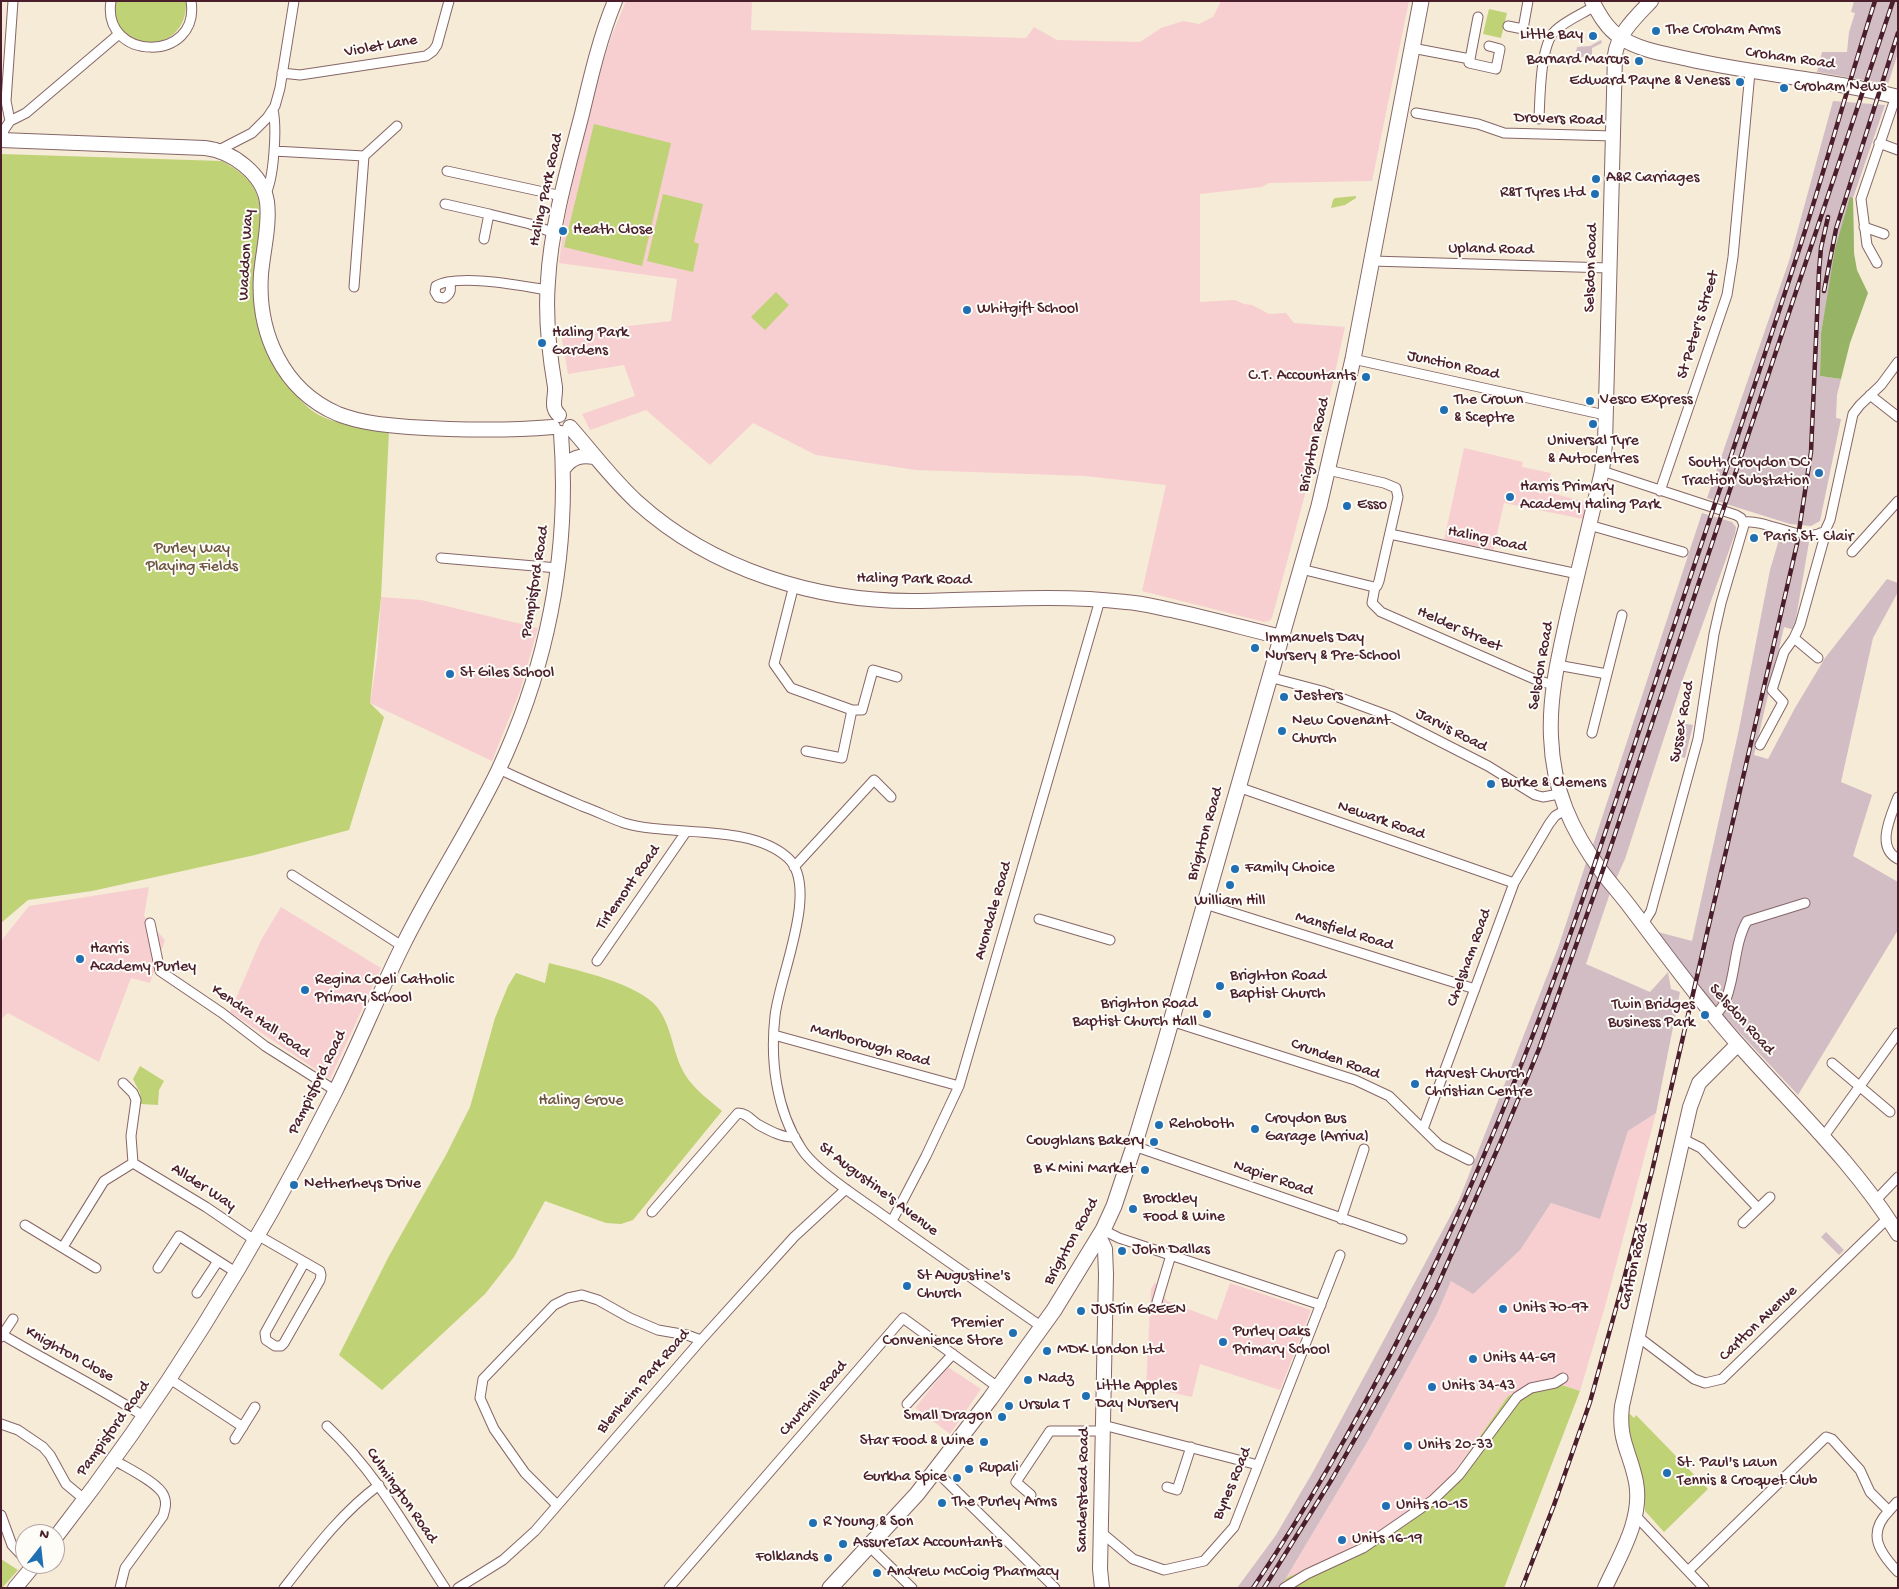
<!DOCTYPE html>
<style>
body{margin:0}
#map{position:relative;width:1899px;height:1589px;overflow:hidden;background:#f6ebd7;font-family:"Gochi Hand",sans-serif}
canvas{display:block}
.frame{position:absolute;inset:0;border:2px solid #4a1f2b;pointer-events:none}
.north{position:absolute;left:15px;top:1524px;width:50px;height:50px;box-sizing:border-box;background:#fdfcf7;border:1px solid #b5a4a5;border-radius:50%;rotate:16deg;font-size:14px;font-weight:700;line-height:20px;text-align:center;color:#4a1f2b}
.north::after{content:'';display:block;margin:auto;width:18px;height:22px;background:#1f6fb2;clip-path:polygon(50% 0,100% 100%,50% 72%,0 100%)}
</style>
<div id="map">
<canvas width="1899" height="1589"></canvas>
<div class="frame"></div>
<div class="north">N</div>
</div>
<script>
const c = document.querySelector('canvas').getContext('2d');
c.lineJoin = 'round';
function paint(path, color) {
  c.fillStyle = color;
  c.fill(path, 'evenodd');
}
function strokePath(path, color, width, dash) {
  c.strokeStyle = color;
  c.lineWidth = width;
  c.lineCap = dash ? 'butt' : 'round';
  c.setLineDash(dash || []);
  c.stroke(path);
}
function drawText(font, color, halo, rows, align = 'center') {
  c.font = font + ' "Gochi Hand",sans-serif';
  c.lineWidth = 4;
  c.setLineDash([]);
  c.textBaseline = 'middle';
  c.strokeStyle = halo;
  c.fillStyle = color;
  for (const [text, x, y, turn = 0] of rows) {
    c.save();
    c.translate(x, y);
    c.rotate((+turn || 0) * Math.PI / 180);
    c.textAlign = isNaN(turn) ? turn : align;
    if (halo) c.strokeText(text, 0, 0);
    c.fillText(text, 0, 0);
    c.restore();
  }
}
const built = new Path2D(`
 M626 1H752L751 30 1026 38 1034 27 1057 40 1140 42 1161 28 1183 21 1199 24 1213 17 1221 1H1409L1372 181 1269 183 1262 187 1200 194V302L1235 300 1244 304 1252 305 1269 314 1286 313 1294 323 1345 327 1323 427 1272 618 1269 621 1264 622 1142 591 1166 485 1085 476 916 470 816 455 753 423 710 465 646 410 590 430 582 414 635 396 624 365 568 374 561 334 671 321 677 279 559 263 565 217 588 110 610 40Z
 M1464 448 1523 462 1522 467 1551 473 1547 492 1587 502 1583 519 1504 503 1493 552 1444 540Z
 M381 597 421 600 538 628 520 691 492 761 370 703 377 658Z
 M149 887 144 916 165 940 150 983 131 978 99 1062 8 1013 1 1019V941L29 906Z
 M281 907 381 968 330 1079 230 1012 261 940Z
 M1656 1113 1606 1303 1580 1391 1547 1380 1508 1396 1445 1485 1375 1534 1316 1566 1286 1578 1369 1439 1437 1314 1451 1281 1521 1249 1551 1203 1600 1218 1628 1131Z
 M1155 1282 1167 1301 1217 1320 1230 1283 1311 1310 1280 1390 1200 1364 1192 1397 1146 1387 1151 1289Z
 M948 1367 981 1389 950 1434 915 1408Z`);
const industrial = new Path2D(`
 M1854 1H1898V53L1888 84 1817 72 1822 52H1847L1849 32 1855 13 1851 12Z
 M1601 40 1602 43 1592 48V57H1575L1577 47 1590 46Z
 M1833 101 1885 105 1853 198 1854 253 1831 278 1821 333 1820 376 1841 379 1837 395 1836 418 1841 419 1820 521 1811 526 1790 524 1707 498 1790 258Z
 M1702 513 1732 522 1736 527 1735 534 1683 679 1625 859 1616 879 1592 848Z
 M1780 536 1809 542 1794 630 1784 627 1754 755 1768 759 1795 708 1825 658 1887 579 1898 583V592L1873 638 1841 782 1872 795 1853 856 1898 882V930L1798 1095 1710 1001 1656 934 1658 932 1692 941 1739 729 1770 570Z
 M1680 723 1693 725 1685 758 1673 755Z
 M1586 863 1610 893 1586 964 1650 992 1668 972 1671 989 1680 992 1656 1113 1628 1131 1600 1219 1551 1203 1521 1249 1473 1294 1451 1281 1437 1314 1369 1439 1280 1588H1237L1276 1535 1314 1470 1459 1200 1558 948Z
 M1826 1232 1844 1250 1839 1255 1821 1237Z`);
const green = new Path2D(`
 M114 1H186C189 51 123 57 115 17 114 12 114 6 114 1Z
 M1489 9 1507 13 1501 38 1483 34Z
 M594 124 671 143 642 266 564 247Z
 M1 154 222 161C238 170 253 180 258 198 264 220 255 265 254 289 252 330 270 366 296 395 303 403 311 411 319 415 340 426 366 428 389 431L381 597 370 703 384 717 349 830 255 855 92 891 28 900 1 923Z
 M663 194 703 204 694 242 699 244 693 272 647 261Z
 M1356 196V198L1345 205 1331 208 1333 200 1335 198Z
 M776 292 789 305 765 330 751 317Z
 M549 963C577 970 639 984 657 1007 671 1025 672 1047 681 1067 689 1086 707 1098 722 1111L633 1220 621 1224 606 1223 545 1201 514 1257 485 1294 382 1390 339 1355 389 1256 446 1155 470 1107 495 1018 508 986 516 973 545 983Z
 M140 1066 164 1081 159 1090 158 1105 141 1104 140 1093 133 1079Z
 M1547 1380 1580 1391 1504 1588H1280L1286 1578 1316 1566 1376 1535 1446 1485 1508 1396Z
 M1629 1413 1634 1418 1636 1415 1708 1489 1664 1532 1645 1511 1643 1479 1632 1448 1629 1431Z
 M1 1559 18 1570 2 1588H1Z`);
const forest = new Path2D(`
 M1850 197 1853 198 1854 253 1857 270 1868 293 1850 343 1841 379 1820 376 1821 333 1835 249Z`);
const street = new Path2D(`
 M111 1C101 62 201 63 191 1
 M1508 26 1523 29 1528 1
 M1412 48 1470 59 1478 17
 M1470 59 1469 63 1496 69 1500 49 1489 46
 M282 73 300 75 426 56 433 51 437 45 449 1
 M1416 113 1478 124 1504 133 1614 136
 M1539 119C1540 98 1540 45 1555 31 1565 21 1582 14 1595 6
 M10 121 26 113 119 34
 M10 121 6 101 13 1
 M2 140 4 130 10 121
 M1879 143 1898 150
 M219 150 252 133 267 118 275 106 280 88 294 1
 M274 151 364 156 354 287
 M364 156 397 126
 M447 171 562 196
 M265 195C274 180 277 128 273 110
 M445 204 489 214
 M1864 227 1884 234
 M484 239 489 214 530 224 554 233
 M1372 261 1609 268
 M1877 263 1867 245 1861 199 1896 96
 M450 282C451 290 451 294 444 298L438 297 435 292 436 286C457 273 523 286 547 290
 M1353 359 1605 415
 M1870 395 1898 417
 M1602 471 1736 515 1741 518 1744 525 1721 603 1714 634 1698 739 1651 911 1643 924
 M1660 491 1727 295 1733 257 1750 72
 M1744 522C1768 519 1804 545 1825 531L1830 520 1853 414 1860 405 1881 385 1898 362
 M1589 525 1683 552
 M1390 534 1578 574
 M1852 552 1898 501
 M441 558 558 568
 M1301 569 1374 587 1377 586 1379 581 1398 497 1396 488 1384 483 1328 470
 M794 585 774 664 791 688 852 710H862L873 670 897 677
 M1375 587 1372 603 1381 612 1534 679 1553 685
 M1794 638 1818 658
 M1557 665 1607 674
 M1269 677 1322 691 1392 717 1488 766 1535 795 1543 797 1559 794
 M1592 733 1622 615
 M1760 745 1783 702 1772 690 1784 652 1794 638 1800 625 1824 539 1820 533
 M806 751 842 758 852 710
 M499 769C526 782 554 794 582 806 596 811 610 818 624 823 671 837 750 823 788 858 820 888 779 977 775 1016 770 1060 776 1110 801 1148 813 1168 854 1195 874 1209 930 1249 986 1288 1042 1327
 M1238 787 1514 883
 M1898 797C1891 816 1875 847 1898 859
 M794 867 874 780 891 797
 M292 875 402 946
 M1205 904 1475 989
 M1039 919 1110 940
 M150 923 160 971 222 1013 265 1046 336 1091
 M597 961 686 832
 M1714 1017C1717 1013 1721 1009 1724 1004 1736 979 1733 946 1747 921L1805 903
 M1171 1021 1355 1080 1389 1096 1439 1145 1469 1160
 M774 1035 959 1086
 M1832 1063 1890 1112
 M123 1083 133 1093 136 1100 131 1136 133 1163
 M1423 1129 1514 883 1549 824 1555 816 1565 810
 M1824 1136 1898 1033
 M1683 1139 1701 1148 1758 1208
 M1134 1146 1402 1239
 M133 1163 206 1207 256 1241
 M1876 1200 1898 1177
 M652 1212 738 1113C747 1113 752 1121 759 1125 770 1131 783 1138 795 1137
 M1341 1219 1364 1149
 M892 1221 926 1156 959 1086 1100 600
 M1743 1223 1770 1197
 M25 1225 96 1268
 M1103 1230 1119 1238 1321 1305
 M259 1236 320 1271 321 1275 320 1280 284 1343 281 1346H275L266 1340 265 1333 304 1263
 M63 1247 104 1181 133 1163
 M158 1268 179 1236 237 1273
 M197 1293 218 1261
 M1157 1302 1171 1255
 M3 1335C50 1363 99 1387 145 1417
 M1637 1336 1694 1379 1705 1383 1722 1379 1888 1218
 M1 1337 13 1319
 M170 1379 243 1427
 M907 1404 953 1354
 M1 1424 18 1430 43 1447 50 1455 66 1484 84 1499
 M1103 1425 1258 1465
 M327 1426C376 1472 408 1531 445 1588
 M235 1439 255 1407
 M114 1460C127 1468 159 1483 164 1496 167 1503 165 1509 163 1516L125 1568 120 1588
 M936 1471 1055 1588
 M1167 1487 1177 1490 1191 1447
 M1031 1495 1016 1482 1050 1431H1103
 M557 1505 525 1473 494 1429 480 1398 483 1379 554 1305 568 1298 582 1295 598 1300 630 1318 658 1330 687 1335 701 1340
 M1889 1511 1897 1502
 M1 1515 12 1545 25 1559
 M1635 1515 1704 1588
 M1102 1533 1133 1559 1164 1570 1204 1561 1234 1527 1340 1255
 M869 1546 912 1588
 M1688 1571 1826 1437 1832 1439 1860 1470 1870 1492 1889 1511C1866 1534 1880 1553 1898 1572
 M284 1588C313 1551 341 1513 379 1485
 M458 1588 503 1560 535 1531 701 1340 794 1237 846 1189
 M669 1588 903 1318 999 1388
 M1284 1588 1307 1574 1363 1548 1433 1500 1459 1475 1517 1397 1531 1388 1555 1383 1563 1378`);
const secondary = new Path2D(`
 M1592 1C1599 14 1607 29 1620 37 1638 50 1666 54 1688 59 1758 75 1829 79 1898 97
 M1651 1C1636 17 1618 33 1615 55L1605 444 1602 471C1591 519 1579 567 1568 614 1559 655 1549 695 1551 737 1553 790 1571 830 1602 872 1611 884 1621 895 1630 907 1668 957 1704 1007 1746 1053 1799 1112 1856 1166 1898 1234
 M1 140 205 148C232 151 263 174 267 202 270 225 263 251 261 274 257 332 282 390 338 414 361 423 385 425 409 427 457 430 505 431 553 427
 M559 415C550 407 556 397 555 387 549 352 545 317 548 281 551 226 568 168 582 114 591 76 600 37 615 1
 M570 427C593 453 612 479 637 502 712 570 817 602 916 601 986 600 1056 594 1126 602 1141 603 1156 607 1171 610 1208 618 1244 628 1281 637
 M564 468C572 457 581 455 594 457
 M1099 1236 1105 1249 1106 1274 1100 1569 1102 1588
 M55 1538C165 1397 255 1251 335 1092 359 1044 379 993 403 945 432 886 469 831 498 771 549 663 570 552 561 433
 M15 1588 35 1564
 M1605 1588C1620 1555 1643 1519 1636 1482 1630 1451 1618 1441 1622 1406L1690 1107 1699 1083 1738 1044`);
const primary = new Path2D(`
 M830 1588 917 1494 990 1399 1054 1310 1103 1230 1114 1206 1134 1146 1162 1053 1319 506 1353 359 1421 1`);
const rail = new Path2D(`
 M1824 291 1836 229 1898 33
 M1253 1588C1367 1419 1455 1235 1529 1045 1573 933 1610 818 1648 704 1700 547 1754 390 1805 231 1829 155 1850 78 1875 1
 M1264 1588 1332 1479 1396 1367 1437 1287 1501 1141 1539 1049 1605 864 1893 1
 M1522 1588 1554 1505 1590 1402 1623 1283 1652 1171 1797 544 1811 452 1819 271 1821 248 1828 217`);
const markers = [
 [1656,31,5,"#1f6fb2"],
 [1593,36,5,"#1f6fb2"],
 [1639,61,5,"#1f6fb2"],
 [1740,82,5,"#1f6fb2"],
 [1784,88,5,"#1f6fb2"],
 [1596,179,5,"#1f6fb2"],
 [1595,194,5,"#1f6fb2"],
 [563,231,5,"#1f6fb2"],
 [967,310,5,"#1f6fb2"],
 [542,343,5,"#1f6fb2"],
 [1366,377,5,"#1f6fb2"],
 [1590,401,5,"#1f6fb2"],
 [1444,410,5,"#1f6fb2"],
 [1593,424,5,"#1f6fb2"],
 [1819,473,5,"#1f6fb2"],
 [1510,497,5,"#1f6fb2"],
 [1347,506,5,"#1f6fb2"],
 [1754,538,5,"#1f6fb2"],
 [1255,648,5,"#1f6fb2"],
 [450,674,5,"#1f6fb2"],
 [1284,697,5,"#1f6fb2"],
 [1282,731,5,"#1f6fb2"],
 [1491,784,5,"#1f6fb2"],
 [1235,869,5,"#1f6fb2"],
 [1230,885,5,"#1f6fb2"],
 [80,959,5,"#1f6fb2"],
 [1220,986,5,"#1f6fb2"],
 [305,990,5,"#1f6fb2"],
 [1207,1014,5,"#1f6fb2"],
 [1705,1015,5,"#1f6fb2"],
 [1415,1084,5,"#1f6fb2"],
 [1159,1125,5,"#1f6fb2"],
 [1255,1129,5,"#1f6fb2"],
 [1154,1142,5,"#1f6fb2"],
 [1145,1170,5,"#1f6fb2"],
 [294,1185,5,"#1f6fb2"],
 [1133,1209,5,"#1f6fb2"],
 [1122,1251,5,"#1f6fb2"],
 [907,1286,5,"#1f6fb2"],
 [1503,1309,5,"#1f6fb2"],
 [1081,1311,5,"#1f6fb2"],
 [1013,1333,5,"#1f6fb2"],
 [1223,1342,5,"#1f6fb2"],
 [1047,1351,5,"#1f6fb2"],
 [1473,1359,5,"#1f6fb2"],
 [1028,1380,5,"#1f6fb2"],
 [1432,1387,5,"#1f6fb2"],
 [1086,1396,5,"#1f6fb2"],
 [1009,1406,5,"#1f6fb2"],
 [1002,1417,5,"#1f6fb2"],
 [984,1442,5,"#1f6fb2"],
 [1408,1446,5,"#1f6fb2"],
 [969,1469,5,"#1f6fb2"],
 [1667,1473,5,"#1f6fb2"],
 [957,1478,5,"#1f6fb2"],
 [942,1503,5,"#1f6fb2"],
 [1386,1506,5,"#1f6fb2"],
 [813,1523,5,"#1f6fb2"],
 [1342,1540,5,"#1f6fb2"],
 [843,1544,5,"#1f6fb2"],
 [828,1558,5,"#1f6fb2"],
 [877,1573,5,"#1f6fb2"]
];
const poiNames = [
 ["The Croham Arms",1666,31],
 ["Little Bay",1583,36,"right"],
 ["Barnard Marcus",1629,61,"right"],
 ["Edward Payne & Veness",1730,82,"right"],
 ["Croham News",1794,88],
 ["A&R Carriages",1606,179],
 ["R&T Tyres Ltd",1585,194,"right"],
 ["Heath Close",573,231],
 ["Whitgift School",977,310],
 ["Haling Park",552,334],
 ["Gardens",552,352],
 ["C.T. Accountants",1356,377,"right"],
 ["The Crown",1454,401],
 ["& Sceptre",1454,419],
 ["Vesco Express",1600,401],
 ["Universal Tyre",1593,442,"center"],
 ["& Autocentres",1593,460,"center"],
 ["South Croydon DC",1809,464,"right"],
 ["Traction Substation",1809,482,"right"],
 ["Harris Primary",1520,488],
 ["Academy Haling Park",1520,506],
 ["Esso",1357,506],
 ["Paris St. Clair",1764,538],
 ["Immanuels Day",1265,639],
 ["Nursery & Pre-School",1265,657],
 ["St Giles School",460,674],
 ["Jesters",1294,697],
 ["New Covenant",1292,722],
 ["Church",1292,740],
 ["Burke & Clemens",1501,784],
 ["Family Choice",1245,869],
 ["William Hill",1230,902,"center"],
 ["Harris",90,950],
 ["Academy Purley",90,968],
 ["Brighton Road",1230,977],
 ["Baptist Church",1230,995],
 ["Regina Coeli Catholic",315,981],
 ["Primary School",315,999],
 ["Brighton Road",1197,1005,"right"],
 ["Baptist Church Hall",1197,1023,"right"],
 ["Twin Bridges",1695,1006,"right"],
 ["Business Park",1695,1024,"right"],
 ["Harvest Church",1425,1075],
 ["Christian Centre",1425,1093],
 ["Croydon Bus",1265,1120],
 ["Garage (Arriva)",1265,1138],
 ["Rehoboth",1169,1125],
 ["Coughlans Bakery",1144,1142,"right"],
 ["B K Mini Market",1135,1170,"right"],
 ["Netherheys Drive",304,1185],
 ["Brockley",1143,1200],
 ["Food & Wine",1143,1218],
 ["John Dallas",1132,1251],
 ["St Augustine's",917,1277],
 ["Church",917,1295],
 ["Units 70-97",1513,1309],
 ["JUSTin GREEN",1091,1311],
 ["Premier",1003,1324,"right"],
 ["Convenience Store",1003,1342,"right"],
 ["Purley Oaks",1233,1333],
 ["Primary School",1233,1351],
 ["MDK London Ltd",1057,1351],
 ["Units 44-69",1483,1359],
 ["Nadz",1038,1380],
 ["Little Apples",1096,1387],
 ["Day Nursery",1096,1405],
 ["Units 34-43",1442,1387],
 ["Ursula T",1019,1406],
 ["Small Dragon",992,1417,"right"],
 ["Star Food & Wine",974,1442,"right"],
 ["Units 20-33",1418,1446],
 ["St. Paul's Lawn",1677,1464],
 ["Tennis & Croquet Club",1677,1482],
 ["Rupali",979,1469],
 ["Gurkha Spice",947,1478,"right"],
 ["The Purley Arms",952,1503],
 ["Units 10-15",1396,1506],
 ["R Young & Son",823,1523],
 ["Units 16-19",1352,1540],
 ["AssureTax Accountants",853,1544],
 ["Folklands",818,1558,"right"],
 ["Andrew McCoig Pharmacy",887,1573]
];
const streetNames = [
 ["Violet Lane",381,47,-10],
 ["Croham Road",1790,59,8],
 ["Drovers Road",1559,120,2],
 ["Haling Park Road",547,190,-78],
 ["Upland Road",1491,250,1],
 ["Waddon Way",247,255,-87],
 ["Selsdon Road",1592,268,-88],
 ["St Peter's Street",1699,325,-73],
 ["Junction Road",1453,366,12],
 ["Brighton Road",1315,445,-77],
 ["Haling Road",1487,540,12],
 ["Haling Park Road",914,580,1],
 ["Pampisford Road",536,582,-81],
 ["Helder Street",1459,630,24],
 ["Selsdon Road",1542,666,-80],
 ["Sussex Road",1683,722,-80],
 ["Jarvis Road",1451,731,27],
 ["Newark Road",1381,821,19],
 ["Brighton Road",1206,834,-74],
 ["Tirlemont Road",629,888,-55],
 ["Avondale Road",994,911,-74],
 ["Mansfield Road",1344,932,17],
 ["Chelsham Road",1470,958,-70],
 ["Selsdon Road",1741,1020,48],
 ["Kendra Hall Road",260,1022,35],
 ["Marlborough Road",870,1046,16],
 ["Crunden Road",1335,1060,20],
 ["Pampisford Road",318,1083,-64],
 ["Napier Road",1273,1179,19],
 ["Allder Way",203,1188,33],
 ["St Augustine's Avenue",878,1190,37],
 ["Brighton Road",1072,1242,-61],
 ["Carlton Road",1635,1267,-77],
 ["Carlton Avenue",1759,1324,-44],
 ["Knighton Close",69,1355,29],
 ["Blenheim Park Road",644,1382,-49],
 ["Churchill Road",814,1399,-49],
 ["Pampisford Road",114,1429,-54],
 ["Bynes Road",1233,1484,-67],
 ["Sanderstead Road",1084,1490,-89],
 ["Culmington Road",401,1496,55]
];
const parkNames = [
 ["Purley Way",192,550],
 ["Playing Fields",192,568],
 ["Haling Grove",581,1102]
];
paint(built, '#f7cfd0');
paint(industrial, '#d2bdc5');
paint(green, '#bfd275');
paint(forest, '#97b466');
strokePath(street, '#866667', 11);
strokePath(secondary, '#866667', 16);
strokePath(primary, '#866667', 17);
strokePath(street, '#fff', 9);
strokePath(secondary, '#fff', 14);
strokePath(primary, '#fff', 15);
strokePath(rail, '#4a1f2b', 4.5);
strokePath(rail, '#fdfcf7', 2.5, [8]);
for (const [x, y, r, color] of markers) {
  const dot = new Path2D();
  dot.arc(x, y, r, 0, 2 * Math.PI);
  c.fillStyle = color;
  c.fill(dot);
  strokePath(dot, '#fdfcf7', 2);
}
drawText('16px', '#4a1f2b', '#fdfcf7', poiNames, 'left');
drawText('16px', '#4a1f2b', '#fdfcf7', streetNames);
drawText('16px', '#6d5541', '#fdfcf7', parkNames);
</script>
